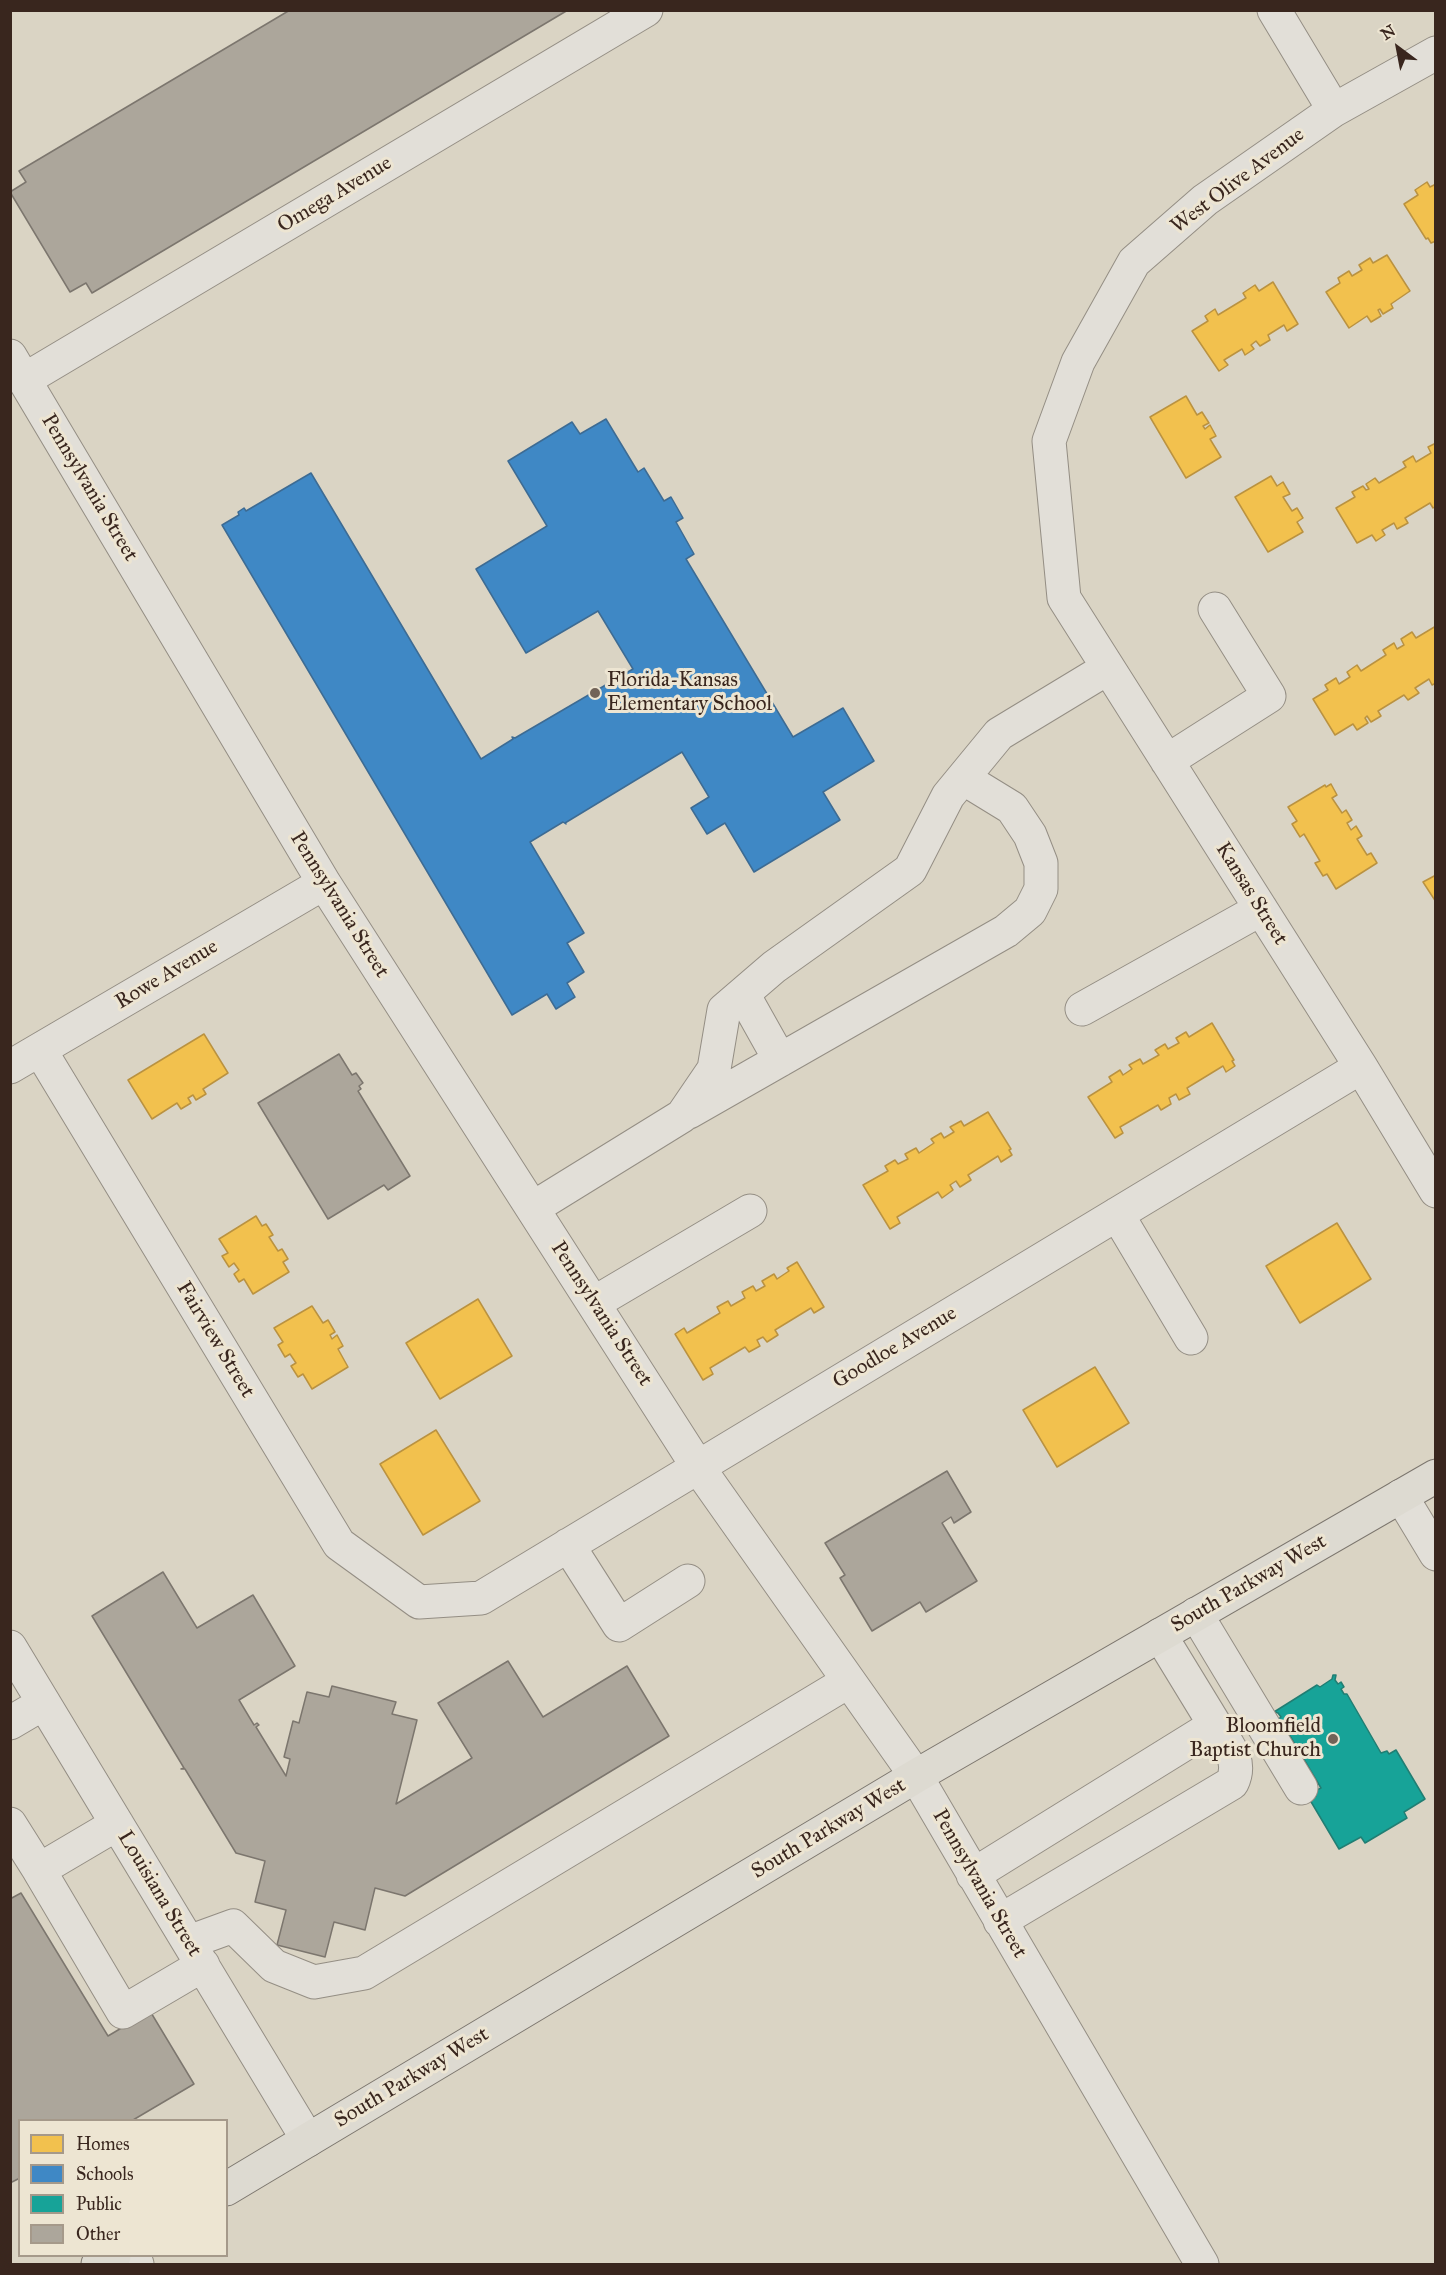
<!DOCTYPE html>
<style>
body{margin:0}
#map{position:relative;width:1446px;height:2275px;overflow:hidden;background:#dad4c4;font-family:"IM FELL Great Primer",serif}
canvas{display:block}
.frame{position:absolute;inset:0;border:12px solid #39261e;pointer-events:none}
.legend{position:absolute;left:18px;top:2119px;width:210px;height:138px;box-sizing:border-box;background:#ede5d2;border:2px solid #a5998a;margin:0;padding:8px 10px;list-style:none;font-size:18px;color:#39261e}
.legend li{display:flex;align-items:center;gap:12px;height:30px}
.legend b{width:30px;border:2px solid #a5998a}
.north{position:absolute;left:1368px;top:18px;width:60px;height:60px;-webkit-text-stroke:4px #ede5d2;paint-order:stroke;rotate:328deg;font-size:16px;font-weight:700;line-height:24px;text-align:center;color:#39261e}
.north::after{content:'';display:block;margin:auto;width:21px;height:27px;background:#39261e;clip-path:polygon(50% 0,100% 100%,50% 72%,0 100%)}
</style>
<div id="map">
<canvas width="1446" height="2275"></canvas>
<div class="frame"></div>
<ul class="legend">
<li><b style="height:16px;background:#f2c14e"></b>Homes</li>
<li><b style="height:16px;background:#3f88c5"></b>Schools</li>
<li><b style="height:16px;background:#17a398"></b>Public</li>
<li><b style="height:16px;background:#aca69b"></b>Other</li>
</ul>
<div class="north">N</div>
</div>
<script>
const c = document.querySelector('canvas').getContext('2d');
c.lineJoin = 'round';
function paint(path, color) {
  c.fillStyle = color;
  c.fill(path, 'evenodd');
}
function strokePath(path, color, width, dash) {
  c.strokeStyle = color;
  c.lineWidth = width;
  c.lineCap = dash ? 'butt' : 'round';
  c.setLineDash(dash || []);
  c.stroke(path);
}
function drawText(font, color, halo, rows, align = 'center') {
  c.font = font + ' "IM FELL Great Primer",serif';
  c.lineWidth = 6;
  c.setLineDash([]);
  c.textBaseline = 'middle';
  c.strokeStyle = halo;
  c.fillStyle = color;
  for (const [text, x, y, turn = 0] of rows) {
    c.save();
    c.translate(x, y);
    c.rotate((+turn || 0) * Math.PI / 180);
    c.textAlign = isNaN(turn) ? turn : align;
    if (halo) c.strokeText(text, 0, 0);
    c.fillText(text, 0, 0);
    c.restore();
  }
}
const homes = new Path2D(`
 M1427 182 1430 187 1436 184V241L1431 243 1428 238 1426 239 1404 204 1418 195 1415 190Z
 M1387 255 1410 291 1391 304 1393 308 1383 314 1380 309 1378 310 1381 316 1371 322 1367 316 1349 328 1326 292 1340 283 1338 278 1349 271 1352 276 1362 270 1359 265 1370 258 1373 263Z
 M1273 282 1298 324 1287 331 1284 325 1268 335 1270 340 1260 346 1256 341 1251 345 1254 349 1245 355 1242 349 1224 360 1228 365 1219 371 1192 331 1208 321 1205 316 1215 309 1218 315 1246 298 1243 293 1255 285 1259 291Z
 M1186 396 1197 415 1202 412 1209 423 1203 426 1205 429 1210 425 1216 436 1210 439 1221 457 1186 478 1150 417Z
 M1436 443V506L1433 508 1430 503 1405 518 1408 523 1397 529 1394 523 1382 530 1385 535 1376 541 1372 535 1357 543 1336 508 1355 497 1352 492 1363 486 1366 490 1369 489 1366 484 1375 478 1379 483 1406 467 1403 462 1413 456 1416 462 1431 453 1428 447Z
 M1271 476 1277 486 1283 482 1290 494 1283 497 1292 511 1297 508 1303 518 1297 522 1303 532 1268 552 1235 497Z
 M1436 626V683L1432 685 1429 679 1415 688 1419 693 1408 700 1404 695 1378 711 1381 716 1371 722 1367 716 1365 718 1368 723 1357 730 1353 724 1335 735 1313 699 1328 690 1325 685 1336 678 1339 684 1350 677 1347 672 1357 665 1361 671 1386 655 1383 650 1394 643 1397 649 1404 645 1401 639 1412 632 1416 638Z
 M1331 784 1337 795 1332 798 1342 813 1346 810 1352 820 1347 823 1351 830 1356 826 1362 836 1357 839 1367 855 1371 853 1377 863 1336 889 1327 874 1323 876 1315 863 1320 861 1304 834 1300 837 1292 824 1297 821 1288 807 1325 785 1326 787Z
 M1436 875V902L1423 882Z
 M1212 1023 1234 1060 1232 1061 1235 1066 1226 1072 1223 1066 1187 1088 1190 1094 1179 1100 1176 1094 1169 1098 1171 1104 1161 1110 1158 1105 1120 1127 1123 1133 1115 1138 1088 1097 1112 1082 1109 1077 1120 1070 1123 1075 1132 1069 1129 1065 1140 1059 1143 1064 1159 1055 1155 1050 1165 1044 1168 1049 1179 1043 1176 1038 1186 1032 1189 1037Z
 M204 1034 228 1073 203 1089 206 1094 196 1100 193 1095 188 1098 191 1103 181 1109 177 1103 152 1119 128 1080Z
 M988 1112 1011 1149 1009 1150 1012 1155 1001 1162 998 1156 968 1175 971 1180 960 1187 956 1181 950 1185 953 1190 942 1198 938 1192 897 1217 900 1223 890 1229 863 1185 888 1171 885 1166 895 1160 898 1164 908 1159 905 1154 916 1148 919 1153 934 1143 931 1139 941 1133 944 1138 954 1132 950 1127 961 1121 964 1126Z
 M256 1216 262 1226 266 1224 273 1235 269 1237 278 1251 282 1249 288 1259 283 1262 289 1272 253 1294 244 1279 239 1282 234 1274 239 1270 234 1263 229 1267 222 1256 228 1253 219 1239Z
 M1337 1223 1371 1279 1300 1323 1266 1266Z
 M797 1262 824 1307 814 1313 811 1308 775 1330 778 1335 767 1342 763 1337 757 1340 760 1346 749 1352 745 1347 710 1368 713 1374 703 1380 675 1334 684 1328 687 1333 720 1313 717 1307 728 1301 731 1306 745 1298 742 1292 753 1286 756 1291 765 1286 762 1281 774 1274 777 1279 789 1271 787 1268Z
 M478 1299 512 1356 440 1399 406 1343Z
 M312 1306 323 1323 328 1320 335 1332 330 1335 332 1339 337 1335 343 1346 338 1349 348 1367 312 1389 303 1374 298 1377 291 1366 296 1363 290 1354 285 1357 278 1345 283 1342 274 1328Z
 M1095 1367 1129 1423 1057 1467 1023 1410Z
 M436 1430 480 1501 423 1535 380 1464Z`);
const schools = new Path2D(`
 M606 419 638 472 644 468 664 501 671 497 683 518 676 522 694 554 686 559 793 737 843 708 874 761 823 792 840 820 754 872 725 823 707 834 691 808 709 797 682 752 565 823 566 824 563 822 530 842 584 933 567 943 584 972 567 983 575 997 556 1009 547 994 512 1015 222 525 239 515 238 512 244 508 246 511 311 473 481 759 513 739 512 737 515 738 633 669 598 611 526 653 476 569 547 526 508 461 572 422 580 434Z`);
const public = new Path2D(`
 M1333 1675H1336L1335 1680 1338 1684 1341 1682 1344 1687 1341 1689 1344 1694H1347L1381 1753 1387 1751 1389 1754 1396 1750 1425 1799 1404 1812 1407 1818 1365 1843 1361 1837 1339 1849 1310 1800 1316 1796 1313 1792 1321 1788 1287 1731 1285 1730 1286 1726 1284 1722 1280 1724 1277 1720 1281 1717 1278 1713 1274 1712 1317 1685 1320 1687 1332 1679Z`);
const building = new Path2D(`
 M290 10H568L92 293 86 283 70 292 10 192 26 182 19 171Z
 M339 1054 352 1075 356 1073 363 1083 359 1086 361 1089 358 1091 410 1176 388 1190 384 1185 328 1219 258 1103Z
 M947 1471 971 1512 954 1523 951 1517 942 1523 977 1581 926 1612 920 1602 872 1631 840 1578 845 1575 825 1543Z
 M163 1572 197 1628 253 1595 295 1666 239 1700 254 1725 257 1723 259 1725 256 1727 286 1776 290 1759 284 1757 293 1721 299 1723 307 1692 329 1697 332 1686 396 1702 392 1714 417 1720 396 1804 472 1758 438 1703 508 1661 543 1717 627 1666 669 1736 405 1896 375 1888 365 1930 334 1922 325 1957 277 1945 286 1910 255 1902 265 1861 236 1853 185 1769H181L184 1768 92 1616Z
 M21 1893 108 2036 150 2011 194 2084 133 2120H20V2178L10 2183V1899Z`);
const minor = new Path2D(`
 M1274 10 1334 110
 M1436 53 1334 110 1205 200 1134 262 1078 362 1049 441 1064 598 1361 1067 1436 1191
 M10 356 324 883 698 1467 916 1776 1202 2264
 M24 380 646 10
 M1167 761 1269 696 1215 609
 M743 994 780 1060
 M1082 1009 1261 909
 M40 1050 339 1544 419 1602 481 1598 1361 1067
 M10 1067 324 883
 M689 1112 1006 931 1030 911 1041 889V863L1030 835 1012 808 963 778
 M533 1208 682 1116 714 1069 724 1010 774 967 910 870 948 796 999 734 1108 668
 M1117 1214 1191 1338
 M594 1303 750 1211
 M1401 1496 1436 1554
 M568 1545 619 1625 688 1581
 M1196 1614 1301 1788
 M1160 1635 1215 1725
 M10 1647 308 2140
 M10 1723 44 1703
 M10 1824 39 1870 117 1824
 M39 1870 123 2012 203 1965
 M973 1875 1215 1725C1227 1745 1243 1760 1232 1783L1000 1921
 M189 1942 233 1926 274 1966 314 1982 364 1973 849 1681
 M132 2256 137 2264`);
const major = new Path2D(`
 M226 2189 916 1776 1436 1476
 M98 2264 114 2256`);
const markers = [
 [595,693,6,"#716358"],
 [1333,1739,6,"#716358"]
];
const streetNames = [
 ["West Olive Avenue",1238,181,-37],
 ["Omega Avenue",335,195,-31],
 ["Pennsylvania Street",89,488,59],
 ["Kansas Street",1251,894,58],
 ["Pennsylvania Street",339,905,58],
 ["Rowe Avenue",167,975,-31],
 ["Pennsylvania Street",601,1314,57],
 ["Fairview Street",215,1340,59],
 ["Goodloe Avenue",895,1348,-31],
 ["South Parkway West",1249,1584,-30],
 ["South Parkway West",829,1829,-31],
 ["Pennsylvania Street",979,1884,60],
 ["Louisiana Street",159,1894,59],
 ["South Parkway West",412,2078,-31]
];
const poiNames = [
 ["Florida-Kansas",607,681],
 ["Elementary School",607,705],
 ["Bloomfield",1321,1727,"right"],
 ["Baptist Church",1321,1751,"right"]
];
paint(homes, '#f2c14e');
strokePath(homes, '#ba9240', 1.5);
paint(schools, '#3f88c5');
strokePath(schools, '#3d6b93', 1.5);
paint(public, '#17a398');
strokePath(public, '#217e73', 1.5);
paint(building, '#aca69b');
strokePath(building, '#7c766e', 1.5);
strokePath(minor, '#948e84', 35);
strokePath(major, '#7c766e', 35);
strokePath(minor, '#e2dfd8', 33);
strokePath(major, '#dddad1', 33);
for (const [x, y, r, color] of markers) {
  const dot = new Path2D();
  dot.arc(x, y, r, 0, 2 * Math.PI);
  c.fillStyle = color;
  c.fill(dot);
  strokePath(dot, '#ede5d2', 2);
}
drawText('21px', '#39261e', '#ede5d2', streetNames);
drawText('21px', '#39261e', '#ede5d2', poiNames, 'left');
</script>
